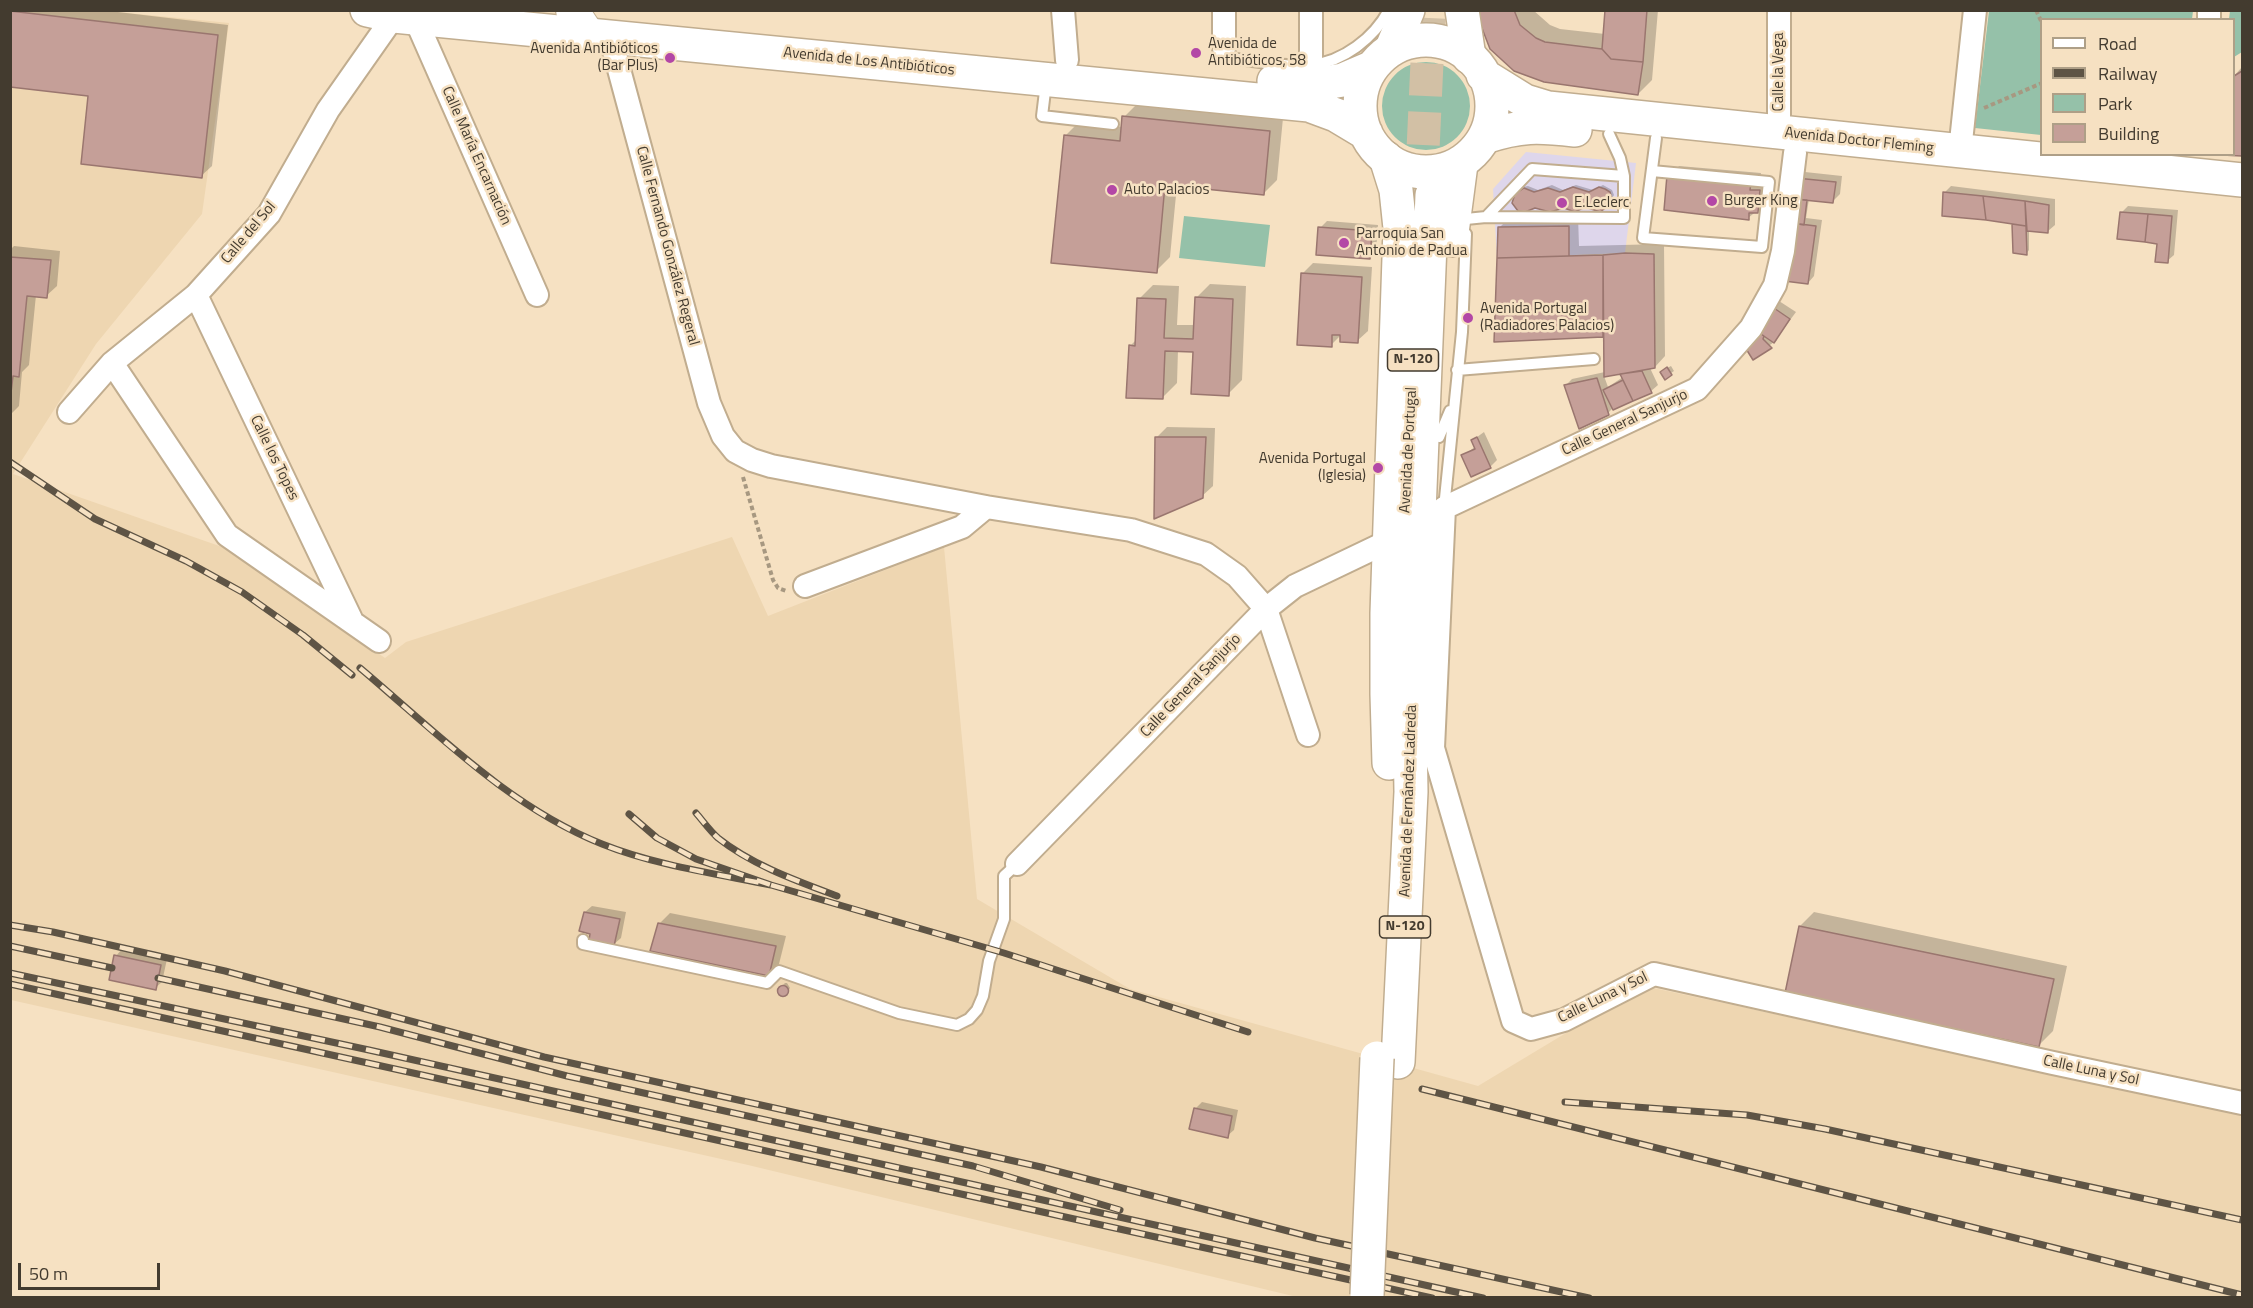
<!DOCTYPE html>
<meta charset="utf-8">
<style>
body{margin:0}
#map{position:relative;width:2253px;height:1308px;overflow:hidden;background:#f6e1c2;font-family:"Titillium Web",sans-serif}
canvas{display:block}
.frame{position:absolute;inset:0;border:12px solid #433b2f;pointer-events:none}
.legend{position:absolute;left:2040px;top:18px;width:195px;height:138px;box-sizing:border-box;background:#f6e1c2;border:2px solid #ae9f87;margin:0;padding:8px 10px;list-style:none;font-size:18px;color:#433b2f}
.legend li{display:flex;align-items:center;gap:12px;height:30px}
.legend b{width:30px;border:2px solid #ae9f87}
.scale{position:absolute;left:18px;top:1263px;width:142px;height:27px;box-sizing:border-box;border:3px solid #433b2f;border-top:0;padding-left:8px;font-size:18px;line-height:21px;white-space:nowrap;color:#433b2f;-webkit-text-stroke:4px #f6e1c2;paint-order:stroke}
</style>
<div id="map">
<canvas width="2253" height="1308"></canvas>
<div class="frame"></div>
<ul class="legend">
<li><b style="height:8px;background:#fff"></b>Road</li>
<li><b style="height:8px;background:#5e5445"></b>Railway</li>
<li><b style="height:16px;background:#95c1a9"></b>Park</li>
<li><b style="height:16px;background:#c59f98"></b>Building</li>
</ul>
<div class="scale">50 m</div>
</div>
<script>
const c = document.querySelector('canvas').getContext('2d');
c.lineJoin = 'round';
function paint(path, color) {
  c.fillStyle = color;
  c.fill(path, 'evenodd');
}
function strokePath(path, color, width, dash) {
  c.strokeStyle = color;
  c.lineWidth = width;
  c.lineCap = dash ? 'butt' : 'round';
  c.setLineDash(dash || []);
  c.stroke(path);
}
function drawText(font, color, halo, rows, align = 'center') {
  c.font = font + ' "Titillium Web",sans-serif';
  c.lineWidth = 5;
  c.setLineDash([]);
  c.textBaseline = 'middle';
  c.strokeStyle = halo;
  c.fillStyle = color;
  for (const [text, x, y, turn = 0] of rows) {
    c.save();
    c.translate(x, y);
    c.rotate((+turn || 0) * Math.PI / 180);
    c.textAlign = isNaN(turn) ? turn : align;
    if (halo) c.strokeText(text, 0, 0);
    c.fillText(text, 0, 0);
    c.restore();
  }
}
const commercial = new Path2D(`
 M1526 152 1636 163 1625 253 1497 258 1493 189Z`);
const built = new Path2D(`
 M11 11H109L229 23 202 214 96 344 13 474 228 549 385 658 406 642 732 537 768 616 944 547 977 899 1130 989 1478 1086 1644 986 2242 1114V1297H1297L748 1165 11 1000Z`);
const green = new Path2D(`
 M1989 11V10L2193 11 2192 19 2042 20 2041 135 1975 128Z
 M2230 11H2242V52L2234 57V20L2229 19Z
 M1382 106a44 44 0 1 1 88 0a44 44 0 1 1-88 0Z
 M1184 216 1270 225 1265 267 1179 258Z`);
const shadow = new Path2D(`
 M10 10H101L228 25 212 166 201 176 90 95 10 86Z
 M1477 10H1533L1550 25 1560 29 1605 34 1607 10H1658L1652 80 1638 94Z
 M2242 67V155L2234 154V76Z
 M1138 103 1283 118 1277 180 1263 194 1177 185 1170 257 1156 271 1065 136 1079 122 1123 127 1124 117Z
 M1679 166 1761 173 1760 180 1770 181 1768 202 1748 218 1669 176Z
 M1805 172 1842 176 1840 194 1833 201 1809 199 1806 218 1822 220 1814 276 1808 283 1798 179Z
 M1552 185 1563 190 1576 185 1593 190 1603 185 1612 190 1614 195 1609 204 1585 206 1516 194 1523 187 1528 186 1538 190Z
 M1951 186 2055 199V225L2048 231 2029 230V250L2027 253 2015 252 2014 223 1945 192Z
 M2128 206 2178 210 2174 255 2167 261 2158 243 2122 212Z
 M1578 216 1579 246 1664 244 1665 356 1655 367 1650 368 1658 385 1651 391 1612 409 1608 413 1565 386 1572 379 1605 372V335L1495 340 1500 227 1510 217ZM1621 373 1623 377 1608 387 1604 376Z
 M1327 221 1378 225 1376 251 1369 257 1320 228Z
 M14 246 60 251 57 286 46 296 36 295 29 365 22 372 19 406 10 415V250Z
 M1313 263 1372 267 1368 331 1357 341 1342 334 1331 345 1303 273Z
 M1210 284 1246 286 1242 380 1228 394 1194 351 1178 350 1177 383 1163 397 1130 346 1137 339 1139 299 1153 285 1179 286 1177 325H1195L1196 298Z
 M1779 301 1796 312 1776 339 1777 340 1753 357 1745 344Z
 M1671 366 1674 371 1665 377V369Z
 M1167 427 1215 428 1213 486 1202 496 1157 437Z
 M1484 432 1497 460 1490 467 1463 456 1476 446 1473 440Z
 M592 906 626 912 621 938 614 944 591 933 585 912Z
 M1814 912 2067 966 2053 1031 2039 1045 1800 926Z
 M670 913 786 936 779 964 768 975 659 924Z
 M122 949 167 959 162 982 155 988 116 956Z
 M785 983H787L790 988 785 994H781L779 989Z
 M1202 1102 1238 1110 1234 1130 1227 1136 1195 1109Z`);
const building = new Path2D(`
 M1475 10H1514L1520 25 1536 38 1545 42 1602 49 1611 59 1643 62 1638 95 1544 82 1514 71 1490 49Z
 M1605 10H1647L1643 62 1611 59 1602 49Z
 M10 11 218 35 202 178 81 164 88 96 10 87Z
 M2242 71V156L2222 155 2234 154V76Z
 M1122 116 1270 131 1264 195 1165 185 1157 273 1051 263 1064 135 1120 141Z
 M1667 175 1751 183 1750 190H1760L1758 213H1749V220L1664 210Z
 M1796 178 1836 182 1833 203 1794 199Z
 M1573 187 1589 192 1599 187 1605 189 1610 192 1612 199 1610 205 1600 212 1585 207 1575 212 1564 208 1550 212 1535 208 1525 212 1518 211 1512 203 1515 194 1524 188 1534 192 1548 188 1560 192Z
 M1943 192 1983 196 1986 220 1942 216Z
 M1983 196 2025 201 2026 226 1986 220Z
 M1794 199 1807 200 1804 225 1792 223Z
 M2025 201 2049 205 2048 233 2027 231Z
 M2120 212 2148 214 2145 242 2117 239Z
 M2148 214 2172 216 2168 263 2155 262 2157 244 2145 242Z
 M1792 223 1816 226 1808 284 1784 281Z
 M2012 224 2026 226 2027 255 2013 253Z
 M1569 226V256L1497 258 1498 227Z
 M1318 227 1372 231 1370 259 1316 255Z
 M1625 253 1654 254 1655 368 1604 377 1603 255Z
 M1603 255V337L1494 342 1497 258Z
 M10 257 51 260 47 298 27 296 19 377 13 376 10 401Z
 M1301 273 1362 277 1358 343 1340 342V335H1332V347L1297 345Z
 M1195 297 1233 299 1229 396 1191 394 1193 352 1165 351 1163 399 1126 398 1129 345 1135 346 1137 298 1166 299 1164 338 1193 339Z
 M1771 306 1790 319 1774 343 1755 330Z
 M1755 330 1764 336 1763 339 1772 348 1753 360 1743 344Z
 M1667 367 1672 375 1665 380 1660 372Z
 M1642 371 1652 393 1633 401 1620 374Z
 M1597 378 1609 415 1579 429 1564 385Z
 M1623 380 1633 401 1613 410 1603 390Z
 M1155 437H1206L1203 498 1154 519Z
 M1477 437 1491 468 1471 477 1461 455 1475 449 1471 440Z
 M584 912 620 919 614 946 589 940 590 934 579 931Z
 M658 923 776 946 769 976 650 951Z
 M1799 926 2054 979 2039 1047 1785 993Z
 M114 955 161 965 156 990 109 980Z
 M777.5 991a5.5 5.5 0 1 1 11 0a5.5 5.5 0 1 1-11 0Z
 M1194 1108 1232 1116 1228 1138 1189 1129Z`);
const highwayTunnel = new Path2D(`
 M1421 194 1429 18`);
const path = new Path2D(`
 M2036 10 2042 23
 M1984 108 2042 83
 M743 477 773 580 778 588 786 591`);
const lane = new Path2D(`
 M1224 48 1228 55 1236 59C1260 61 1287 68 1311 65 1343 62 1374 38 1389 10
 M1046 83 1042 116 1113 124
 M1652 171 1769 182 1762 247 1643 238 1656 138
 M1486 217 1624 218V176
 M1466 219 1486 217 1532 169 1624 176 1620 158 1609 134
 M1457 370 1594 359
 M1439 437 1450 411
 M1444 508 1462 332 1466 234
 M583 940V944L767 983 779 971 899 1013 957 1025 969 1019 977 1010 983 996 989 961 1004 919V876L1017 864`);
const street = new Path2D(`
 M1063 10 1067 60
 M1311 10V65
 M415 18 537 295
 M2209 20V10
 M610 36 709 403 723 436 735 451 752 460 771 466 986 507 1131 530 1206 554 1237 576 1266 609 1308 735
 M1224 48V10
 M1779 133V10
 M1960 151 1975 10
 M1795 153 1783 251 1775 285 1751 328 1697 389 1444 508 1433 748 1513 1021 1531 1029 1564 1020 1654 974 2053 1063 2242 1103
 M196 295 351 619
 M112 363 227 535 379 641
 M69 412 112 363 196 295 269 214 328 110 394 16
 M805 586 962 527 986 507
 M1017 864 1266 609 1295 586 1389 541`);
const secondary = new Path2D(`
 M572 10 588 34`);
const primary = new Path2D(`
 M367 10 394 16 1309 105 1336 115 1366 133
 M1360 106a66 66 0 1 1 132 0a66 66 0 1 1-132 0Z
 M1483 75 1525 101 1548 108 2242 180
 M1274 81 1312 85 1343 80 1371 68
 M1485 137C1520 125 1539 126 1575 130`);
const highway = new Path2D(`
 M1462 10 1469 57
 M1392 48 1408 10
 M1386 158 1396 190 1400 228 1387 613V694L1389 763
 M1451 240 1461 164
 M1398 1062 1411 792 1410 732 1432 195`);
const rail = new Path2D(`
 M10 462 95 519 186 561 242 592 303 635 352 675
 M360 668C436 732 509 807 602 844 654 865 717 874 771 885L696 859 657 838 629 814
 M696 813C703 821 710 831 718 838 752 865 797 881 837 896
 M771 885 1004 953 1248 1032
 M10 925 53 932 225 971 544 1057 1041 1167 1315 1238 1589 1298
 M10 946 112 968
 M10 973 369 1050 1483 1298
 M158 978 380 1027 567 1076 973 1166 1120 1210
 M10 984 1432 1298
 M1422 1089 2242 1295
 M1565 1102 1747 1115 1825 1129 2242 1220`);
const highwayBridge = new Path2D(`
 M1367 1295 1377 1058`);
const markers = [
 [1196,53,6,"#b347a6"],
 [670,58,6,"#b347a6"],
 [1112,190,6,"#b347a6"],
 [1712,201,6,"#b347a6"],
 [1562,203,6,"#b347a6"],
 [1344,243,6,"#b347a6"],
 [1468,318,6,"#b347a6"],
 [1378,468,6,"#b347a6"]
];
const shields = [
 [1413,360,51],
 [1405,927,51]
];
const shieldNames = [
 ["N-120",1413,360],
 ["N-120",1405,927]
];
const poiNames = [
 ["Avenida de",1208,44],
 ["Antibióticos, 58",1208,61],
 ["Avenida Antibióticos",658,49,"right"],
 ["(Bar Plus)",658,66,"right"],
 ["Auto Palacios",1124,190],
 ["Burger King",1724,201],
 ["E.Leclerc",1574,203],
 ["Parroquia San",1356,234],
 ["Antonio de Padua",1356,251],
 ["Avenida Portugal",1480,309],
 ["(Radiadores Palacios)",1480,326],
 ["Avenida Portugal",1366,459,"right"],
 ["(Iglesia)",1366,476,"right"]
];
const streetNames = [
 ["Avenida de Los Antibióticos",869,62,6],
 ["Calle la Vega",1779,72,-90],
 ["Avenida Doctor Fleming",1859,141,6],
 ["Calle María Encarnación",476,156,66],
 ["Calle del Sol",249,233,-50],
 ["Calle Fernando González Regeral",667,246,75],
 ["Calle General Sanjurjo",1625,423,-25],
 ["Avenida de Portugal",1409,450,-87],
 ["Calle los Topes",274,458,64],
 ["Calle General Sanjurjo",1191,686,-46],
 ["Avenida de Fernández Ladreda",1409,801,-88],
 ["Calle Luna y Sol",1603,998,-26],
 ["Calle Luna y Sol",2091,1071,12]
];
paint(commercial, '#ded6eb');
paint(built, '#eed6b1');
paint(green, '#95c1a9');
paint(shadow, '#0003');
paint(building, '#c59f98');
strokePath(building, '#9a766f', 1.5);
strokePath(highwayTunnel, '#d2c0a5', 33, [33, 16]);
strokePath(lane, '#c1ad8f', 14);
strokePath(street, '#c1ad8f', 26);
strokePath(secondary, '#c1ad8f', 34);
strokePath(primary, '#c1ad8f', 36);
strokePath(highway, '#c1ad8f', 36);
strokePath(path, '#a79881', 4, [4.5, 3]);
strokePath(lane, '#fff', 10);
strokePath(street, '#fff', 22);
strokePath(secondary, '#fff', 32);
strokePath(primary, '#fff', 33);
strokePath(highway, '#fff', 33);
strokePath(rail, '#5e5445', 7);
strokePath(rail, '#f6e1c2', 4.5, [14]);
strokePath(highwayBridge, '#c1ad8f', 36, []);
strokePath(highwayBridge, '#fff', 33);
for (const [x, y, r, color] of markers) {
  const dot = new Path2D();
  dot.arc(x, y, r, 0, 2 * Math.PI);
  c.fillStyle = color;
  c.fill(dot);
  strokePath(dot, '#f6e1c2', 2);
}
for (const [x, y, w] of shields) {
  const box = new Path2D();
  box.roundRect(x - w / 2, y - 11, w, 22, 4.5);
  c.fillStyle = '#f6e1c2';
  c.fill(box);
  strokePath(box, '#433b2f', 1.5);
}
drawText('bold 14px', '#433b2f', null, shieldNames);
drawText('15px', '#433b2f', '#f6e1c2', poiNames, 'left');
drawText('15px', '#433b2f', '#f6e1c2', streetNames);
</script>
